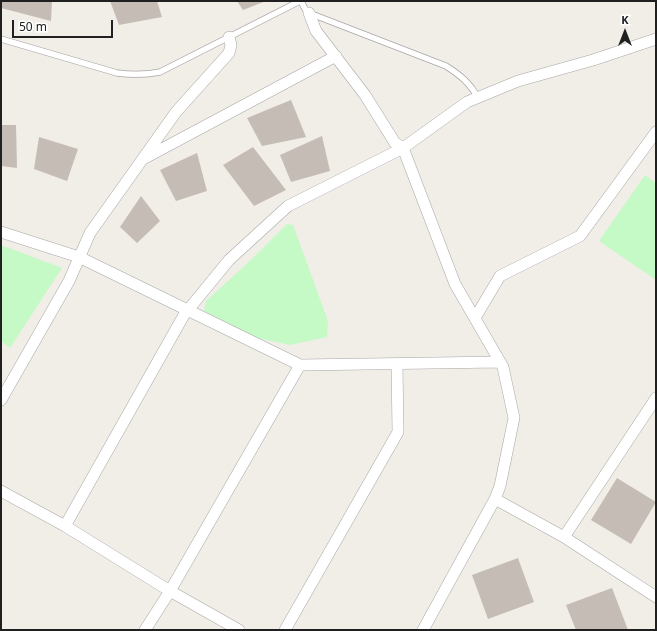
<!DOCTYPE html>
<style>
body{margin:0}
#map{position:relative;width:657px;height:631px;overflow:hidden;background:#f1ede7;font-family:"Noto Sans",sans-serif}
canvas{display:block}
.frame{position:absolute;inset:0;border:2px solid #202020;pointer-events:none}
.north{position:absolute;left:605px;top:12px;width:40px;height:40px;-webkit-text-stroke:3px #fff;paint-order:stroke;rotate:0deg;font-size:11px;font-weight:700;line-height:16px;text-align:center;color:#202020}
.north::after{content:'';display:block;margin:auto;width:14px;height:18px;background:#202020;clip-path:polygon(50% 0,100% 100%,50% 72%,0 100%)}
.scale{position:absolute;left:12px;top:20px;width:101px;height:18px;box-sizing:border-box;border:2px solid #202020;border-top:0;padding-left:5px;font-size:12px;line-height:14px;white-space:nowrap;color:#202020;-webkit-text-stroke:3px #fff;paint-order:stroke}
</style>
<div id="map">
<canvas width="657" height="631"></canvas>
<div class="frame"></div>
<div class="north">K</div>
<div class="scale">50 m</div>
</div>
<script>
const c = document.querySelector('canvas').getContext('2d');
c.lineJoin = 'round';
function paint(path, color) {
  c.fillStyle = color;
  c.fill(path, 'evenodd');
}
function strokePath(path, color, width, dash) {
  c.strokeStyle = color;
  c.lineWidth = width;
  c.lineCap = dash ? 'butt' : 'round';
  c.setLineDash(dash || []);
  c.stroke(path);
}
const park = new Path2D(`
 M645 175 656 183V280L599 241Z
 M287 224 293 225 328 321 327 337 290 345 257 338 204 311 206 301 253 258Z
 M1 245 62 268 10 348 1 341Z`);
const building = new Path2D(`
 M1 1H52L51 21 1 8Z
 M110 1H157L162 17 119 25Z
 M237 1H266L243 10Z
 M291 100 306 137 262 146 247 118Z
 M1 125H16L17 168 1 166Z
 M322 136 330 171 291 182 280 155Z
 M39 137 78 149 67 181 34 169Z
 M253 147 286 190 254 206 223 165Z
 M197 153 207 191 176 201 160 170Z
 M141 196 160 221 137 243 120 227Z
 M617 478 656 502 631 544 591 520Z
 M518 558 534 602 488 619 472 575Z
 M612 588 628 630H576L566 605Z`);
const service = new Path2D(`
 M301 1 305 9 309 13 446 66C460 75 470 83 478 98
 M1 39 117 73C132 75 146 75 160 72L300 1`);
const minor = new Path2D(`
 M309 13 316 31 365 95 395 143 403 148
 M145 158 336 56
 M1 232 79 257 300 365
 M475 318 500 276 580 236 656 132
 M1 400 69 281 90 233 176 112 229 53 231 45 229 37
 M1 491 65 526 170 591 239 630
 M495 499 564 537 656 597
 M65 526 184 315 229 260 288 206 403 148
 M564 537 656 398
 M145 630 170 591 300 365 500 362
 M285 630 398 432 397 364
 M423 630 495 499 500 486 514 418 503 367 455 284 403 148 467 102 518 81 593 60 656 39`);
paint(park, '#c5fac6');
paint(building, '#c6bcb6');
strokePath(service, '#a7a7a7', 7);
strokePath(minor, '#a7a7a7', 12);
strokePath(service, '#fff', 5.5);
strokePath(minor, '#fff', 11);
</script>
